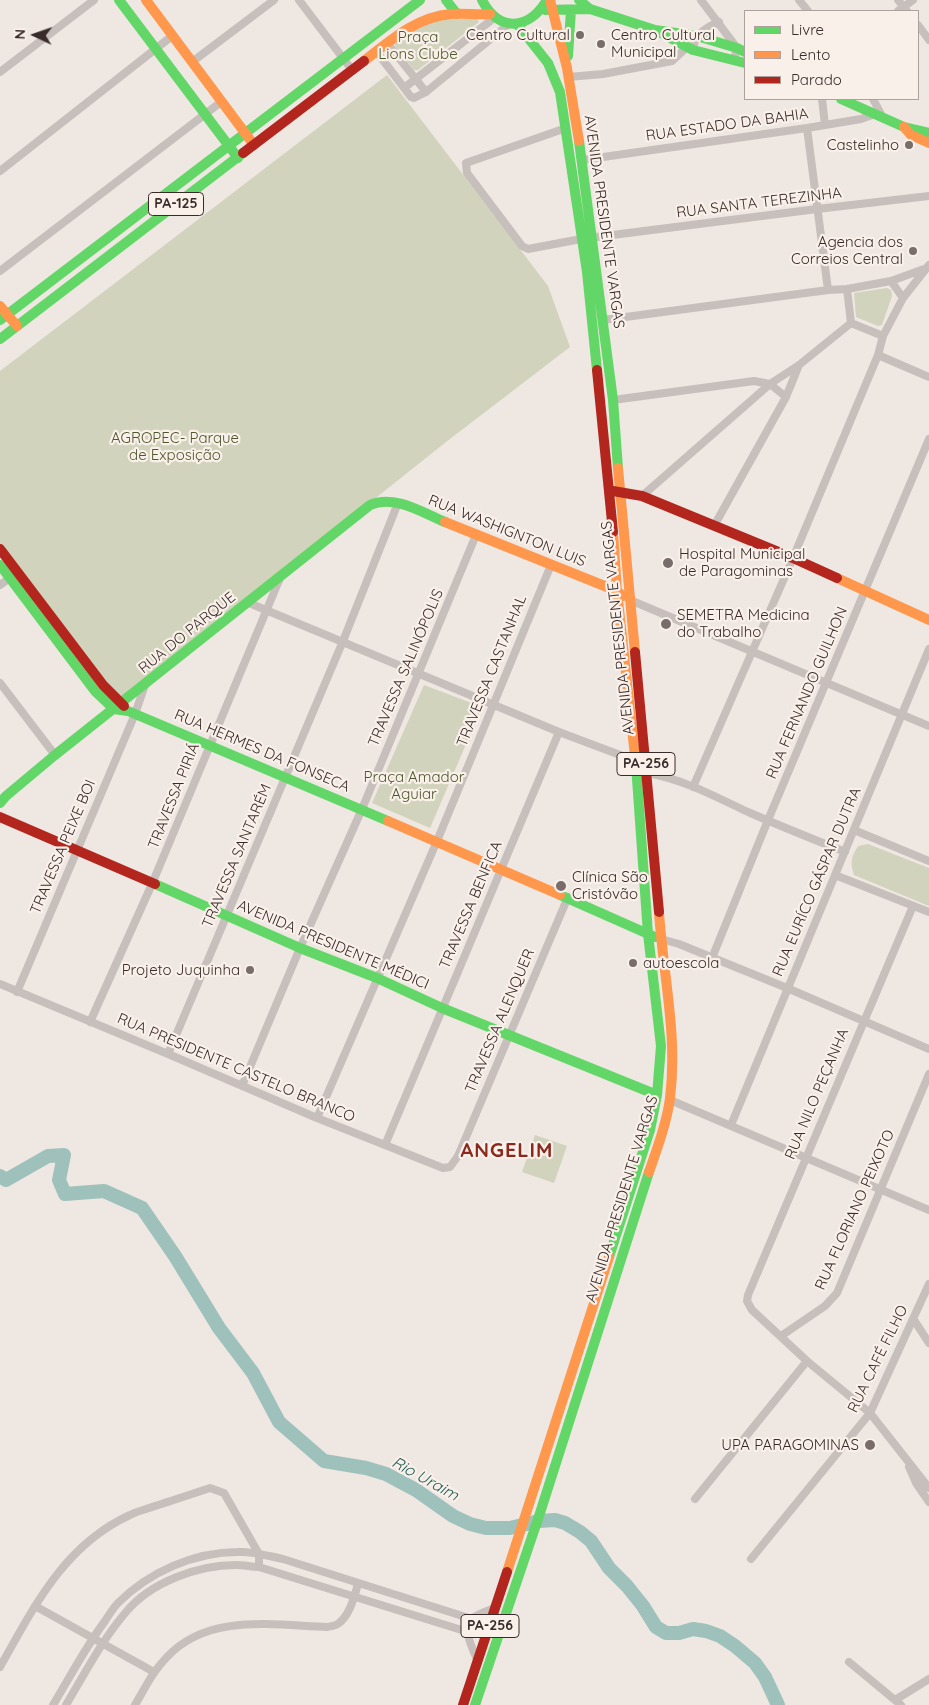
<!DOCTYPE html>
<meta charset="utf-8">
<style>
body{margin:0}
#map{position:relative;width:929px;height:1705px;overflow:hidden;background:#eee7e2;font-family:Quicksand,sans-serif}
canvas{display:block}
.legend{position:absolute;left:744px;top:10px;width:175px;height:90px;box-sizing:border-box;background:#faf0ea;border:1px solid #aca19d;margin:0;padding:6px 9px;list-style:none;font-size:15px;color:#382b29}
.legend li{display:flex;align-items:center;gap:10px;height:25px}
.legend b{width:25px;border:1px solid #aca19d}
.north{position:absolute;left:10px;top:10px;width:50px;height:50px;-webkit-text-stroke:4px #faf0ea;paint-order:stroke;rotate:273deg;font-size:14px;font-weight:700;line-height:20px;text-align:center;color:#382b29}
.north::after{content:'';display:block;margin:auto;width:18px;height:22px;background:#382b29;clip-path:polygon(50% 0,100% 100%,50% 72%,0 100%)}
</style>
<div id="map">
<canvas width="929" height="1705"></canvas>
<ul class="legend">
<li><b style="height:6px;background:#63d668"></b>Livre</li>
<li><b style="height:6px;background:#ff974d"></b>Lento</li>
<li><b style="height:6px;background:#b3261e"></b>Parado</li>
</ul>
<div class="north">N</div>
</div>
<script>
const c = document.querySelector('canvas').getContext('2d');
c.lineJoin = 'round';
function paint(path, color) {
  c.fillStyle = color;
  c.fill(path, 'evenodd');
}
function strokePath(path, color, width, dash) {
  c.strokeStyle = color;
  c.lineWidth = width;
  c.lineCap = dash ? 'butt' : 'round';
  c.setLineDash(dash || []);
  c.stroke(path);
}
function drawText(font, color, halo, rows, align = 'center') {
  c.font = font + ' Quicksand,sans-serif';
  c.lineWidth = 4.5;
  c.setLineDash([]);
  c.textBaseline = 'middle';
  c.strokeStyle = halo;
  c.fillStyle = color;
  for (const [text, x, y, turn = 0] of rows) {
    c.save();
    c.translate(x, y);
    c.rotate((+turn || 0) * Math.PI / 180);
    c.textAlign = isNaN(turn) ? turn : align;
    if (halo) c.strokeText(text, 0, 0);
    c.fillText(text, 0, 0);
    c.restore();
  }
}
const green = new Path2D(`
 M437 19H477L479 22 418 70H414L395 46 394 41Z
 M387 75 548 286 570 347 446 442 123 699 118 697 0 544V371Z
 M887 288 891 290 892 296 882 325 878 326 856 317 854 293Z
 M424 685 482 707 430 828 372 803Z
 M868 844 929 868V906L854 875C850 863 851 857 858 846Z
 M535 1135 567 1146 554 1183 522 1172Z`);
const river = new Path2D(`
 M0 1176 6 1180 48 1156 64 1155 59 1180 65 1194 104 1191 142 1208 175 1256 219 1328 253 1373 279 1422 324 1461 366 1468 386 1474 416 1490 453 1516 470 1524 486 1528H510L539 1521 555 1520 565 1523 580 1532 591 1541 609 1568 627 1586 643 1606 656 1627 666 1633H679L693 1629 706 1631 720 1636 735 1646 755 1663 765 1677 778 1705`);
const street = new Path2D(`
 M299 0 352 70
 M701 0 737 48 734 60
 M799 0 808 11
 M898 0 907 11
 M898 11 913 0
 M918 25 929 40
 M387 43 426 92
 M693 50C694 35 706 27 719 22
 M376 51 411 97 414 98 426 92 509 24
 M192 62 274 0
 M0 72 94 0
 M568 77 603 74 672 61 687 47
 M404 88 494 18
 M822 99 825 125
 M873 99 883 118
 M566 128 466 163 467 173 522 246 528 249 581 239 817 209 929 196
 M807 128 828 290
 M582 160 807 128 861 119 875 114
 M0 171 172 36
 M0 271 221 102
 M891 281 924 269
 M903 298 891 281 847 289 851 323 883 336 903 298 929 265
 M603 320 828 290 847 289
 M878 355 929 377
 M613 400 754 381 770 384 786 397
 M642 496 770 384 799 365 851 323
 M714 526 786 397 799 365
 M0 585 14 575
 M630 600 929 726
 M249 603 559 732 636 761
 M0 683 55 755
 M647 773C683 779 716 797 748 812 780 826 813 839 845 852
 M693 787 793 558 878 355 883 336
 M854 830 929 861
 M835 875 929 912
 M913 906 748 1295 747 1301 752 1310 807 1361 870 1413 929 1488
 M661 939 679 944 787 988 929 1049
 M712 958 768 820 929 439
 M0 984 168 1054 317 1118 443 1168 450 1167 458 1156 568 897
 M17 992 135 714 145 685
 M90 1022 152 884 280 578
 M168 1054 343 641 398 503
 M242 1086 300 948 362 809 476 535
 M670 1100 929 1210
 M317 1118 437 841 551 565
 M731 1125 929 649
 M385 1145 559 732
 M914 1320 929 1343
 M781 1336 825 1306 837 1293 929 1074
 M909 1467 916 1483 929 1502
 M695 1499 807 1361
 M751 1559 870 1413 929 1284
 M35 1606 154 1672
 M478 1662C474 1651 462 1631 471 1620 476 1614 489 1611 496 1607
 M849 1662 901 1705
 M0 1667C34 1607 64 1545 130 1515 138 1511 147 1509 155 1506 174 1500 192 1494 210 1488L224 1493 259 1554V1567
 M895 1700 929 1679
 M53 1705C70 1677 85 1648 105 1621 109 1615 113 1608 118 1603 149 1572 194 1552 238 1552 253 1551 268 1556 283 1559L472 1619
 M66 1705C85 1673 102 1640 126 1612 151 1582 198 1565 236 1565 244 1565 252 1567 259 1567L468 1632
 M135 1705C145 1688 153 1671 167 1657 208 1613 273 1625 327 1627 331 1626 336 1626 339 1623 350 1615 355 1596 358 1583`);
const fast = new Path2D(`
 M119 0 238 158
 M446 0 457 14
 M482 0C499 33 529 30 547 0
 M579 0 590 9
 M545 10 590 9 655 30 697 36 737 48 745 52
 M517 24 548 63 560 92 587 272 597 370
 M661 33 693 50 745 63
 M568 56 571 10
 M841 99 904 127 929 133
 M579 141 613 400 618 468
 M0 320 420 0
 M0 339 243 153
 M0 565 95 691 114 709 128 711 388 821
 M0 803 6 796 55 755 370 505C394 494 423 513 445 522
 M155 884 300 948 377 978 442 1008 657 1095
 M560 895 655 937
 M609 1257 650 1130 657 1095 661 1046 648 934 636 765
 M475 1705 540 1513 649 1172`);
const slow = new Path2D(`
 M146 0 254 145
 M550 0 567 68 579 141
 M364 61C391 40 416 17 451 14 464 13 477 15 490 14
 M904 127 911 135 929 143
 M0 306 17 326
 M618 468 635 652
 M445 522 617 591 623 596
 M613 532 617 591 636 765
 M837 578 929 620
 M388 821 560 895
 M649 1172C657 1149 667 1122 670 1098 678 1035 663 975 659 912
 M507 1572 609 1257`);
const jam = new Path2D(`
 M243 153 364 61
 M597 370 613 532
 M613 491 642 496 793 558 837 578
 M0 549 103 685 124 706
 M635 652 659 912
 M0 817 155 884
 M463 1705 507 1572`);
const markers = [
 [580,35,5,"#786d6a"],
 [601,44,5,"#786d6a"],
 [909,145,5,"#786d6a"],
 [913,251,5,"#786d6a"],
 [668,563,6,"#786d6a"],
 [666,624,6,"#786d6a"],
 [561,886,6,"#786d6a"],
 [633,963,5,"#786d6a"],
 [250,970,5,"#786d6a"],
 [870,1445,6,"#786d6a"]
];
const shields = [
 [176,204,55],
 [646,764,58],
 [490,1626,58]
];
const shieldNames = [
 ["PA-125",176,204],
 ["PA-256",646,764],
 ["PA-256",490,1626]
];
const poiNames = [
 ["Centro Cultural",570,35],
 ["Centro Cultural",611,35,"left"],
 ["Municipal",611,52,"left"],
 ["Castelinho",899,145],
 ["Agencia dos",903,242],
 ["Correios Central",903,259],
 ["Hospital Municipal",679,554,"left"],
 ["de Paragominas",679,571,"left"],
 ["SEMETRA Medicina",677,615,"left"],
 ["do Trabalho",677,632,"left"],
 ["Clínica São",572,877,"left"],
 ["Cristóvão",572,894,"left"],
 ["autoescola",643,963,"left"],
 ["Projeto Juquinha",240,970],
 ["UPA PARAGOMINAS",859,1445]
];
const parkNames = [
 ["Praça",418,37],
 ["Lions Clube",418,54],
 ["AGROPEC- Parque",175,438],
 ["de Exposição",175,455],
 ["Praça Amador",414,777],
 ["Aguiar",414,794]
];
const streetNames = [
 ["RUA ESTADO DA BAHIA",727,125,-8],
 ["RUA SANTA TEREZINHA",759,203,-7],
 ["AVENIDA PRESIDENTE VARGAS",604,222,82],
 ["RUA WASHIGNTON LUIS",507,531,22],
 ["AVENIDA PRESIDENTE VARGAS",618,628,-96],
 ["RUA DO PARQUE",187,633,-39],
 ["TRAVESSA SALINÓPOLIS",406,668,-67],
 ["TRAVESSA CASTANHAL",492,671,-68],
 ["RUA FERNANDO GUILHON",807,693,-67],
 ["RUA HERMES DA FONSECA",262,751,23],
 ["TRAVESSA PIRIÁ",174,796,-68],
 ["TRAVESSA PEIXE BOI",63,847,-67],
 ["TRAVESSA SANTARÉM",237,856,-67],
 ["RUA EURÍCO GÁSPAR DUTRA",817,882,-67],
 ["TRAVESSA BENFICA",471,905,-67],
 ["AVENIDA PRESIDENTE MÉDICI",333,945,23],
 ["TRAVESSA ALENQUER",500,1021,-67],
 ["RUA PRESIDENTE CASTELO BRANCO",236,1068,23],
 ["RUA NILO PEÇANHA",817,1094,-67],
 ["AVENIDA PRESIDENTE VARGAS",622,1199,-73],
 ["RUA FLORIANO PEIXOTO",855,1210,-66],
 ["RUA CAFÉ FILHO",878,1359,-64]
];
const waterNames = [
 ["Rio Uraim",425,1479,29]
];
const districtNames = [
 ["ANGELIM",507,1151]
];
paint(green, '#d2d3bc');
strokePath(river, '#9ec1bc', 14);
strokePath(street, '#c7bfbb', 8);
strokePath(fast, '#63d668', 10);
strokePath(slow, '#ff974d', 10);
strokePath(jam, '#b3261e', 10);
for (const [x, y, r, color] of markers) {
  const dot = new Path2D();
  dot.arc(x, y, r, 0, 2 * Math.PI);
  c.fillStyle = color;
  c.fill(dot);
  strokePath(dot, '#faf0ea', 2);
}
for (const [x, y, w] of shields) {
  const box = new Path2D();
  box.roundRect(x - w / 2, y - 11.5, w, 23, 4);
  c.fillStyle = '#faf0ea';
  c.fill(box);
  strokePath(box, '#382b29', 1);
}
drawText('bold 14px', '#382b29', null, shieldNames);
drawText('15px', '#382b29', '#faf0ea', poiNames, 'right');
drawText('15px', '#4d572c', '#faf0ea', parkNames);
drawText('15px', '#382b29', '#faf0ea', streetNames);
drawText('italic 16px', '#1d5b57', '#faf0ea', waterNames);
c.letterSpacing = '1px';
drawText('bold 20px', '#8a2a1f', '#faf0ea', districtNames);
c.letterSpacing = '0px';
</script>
